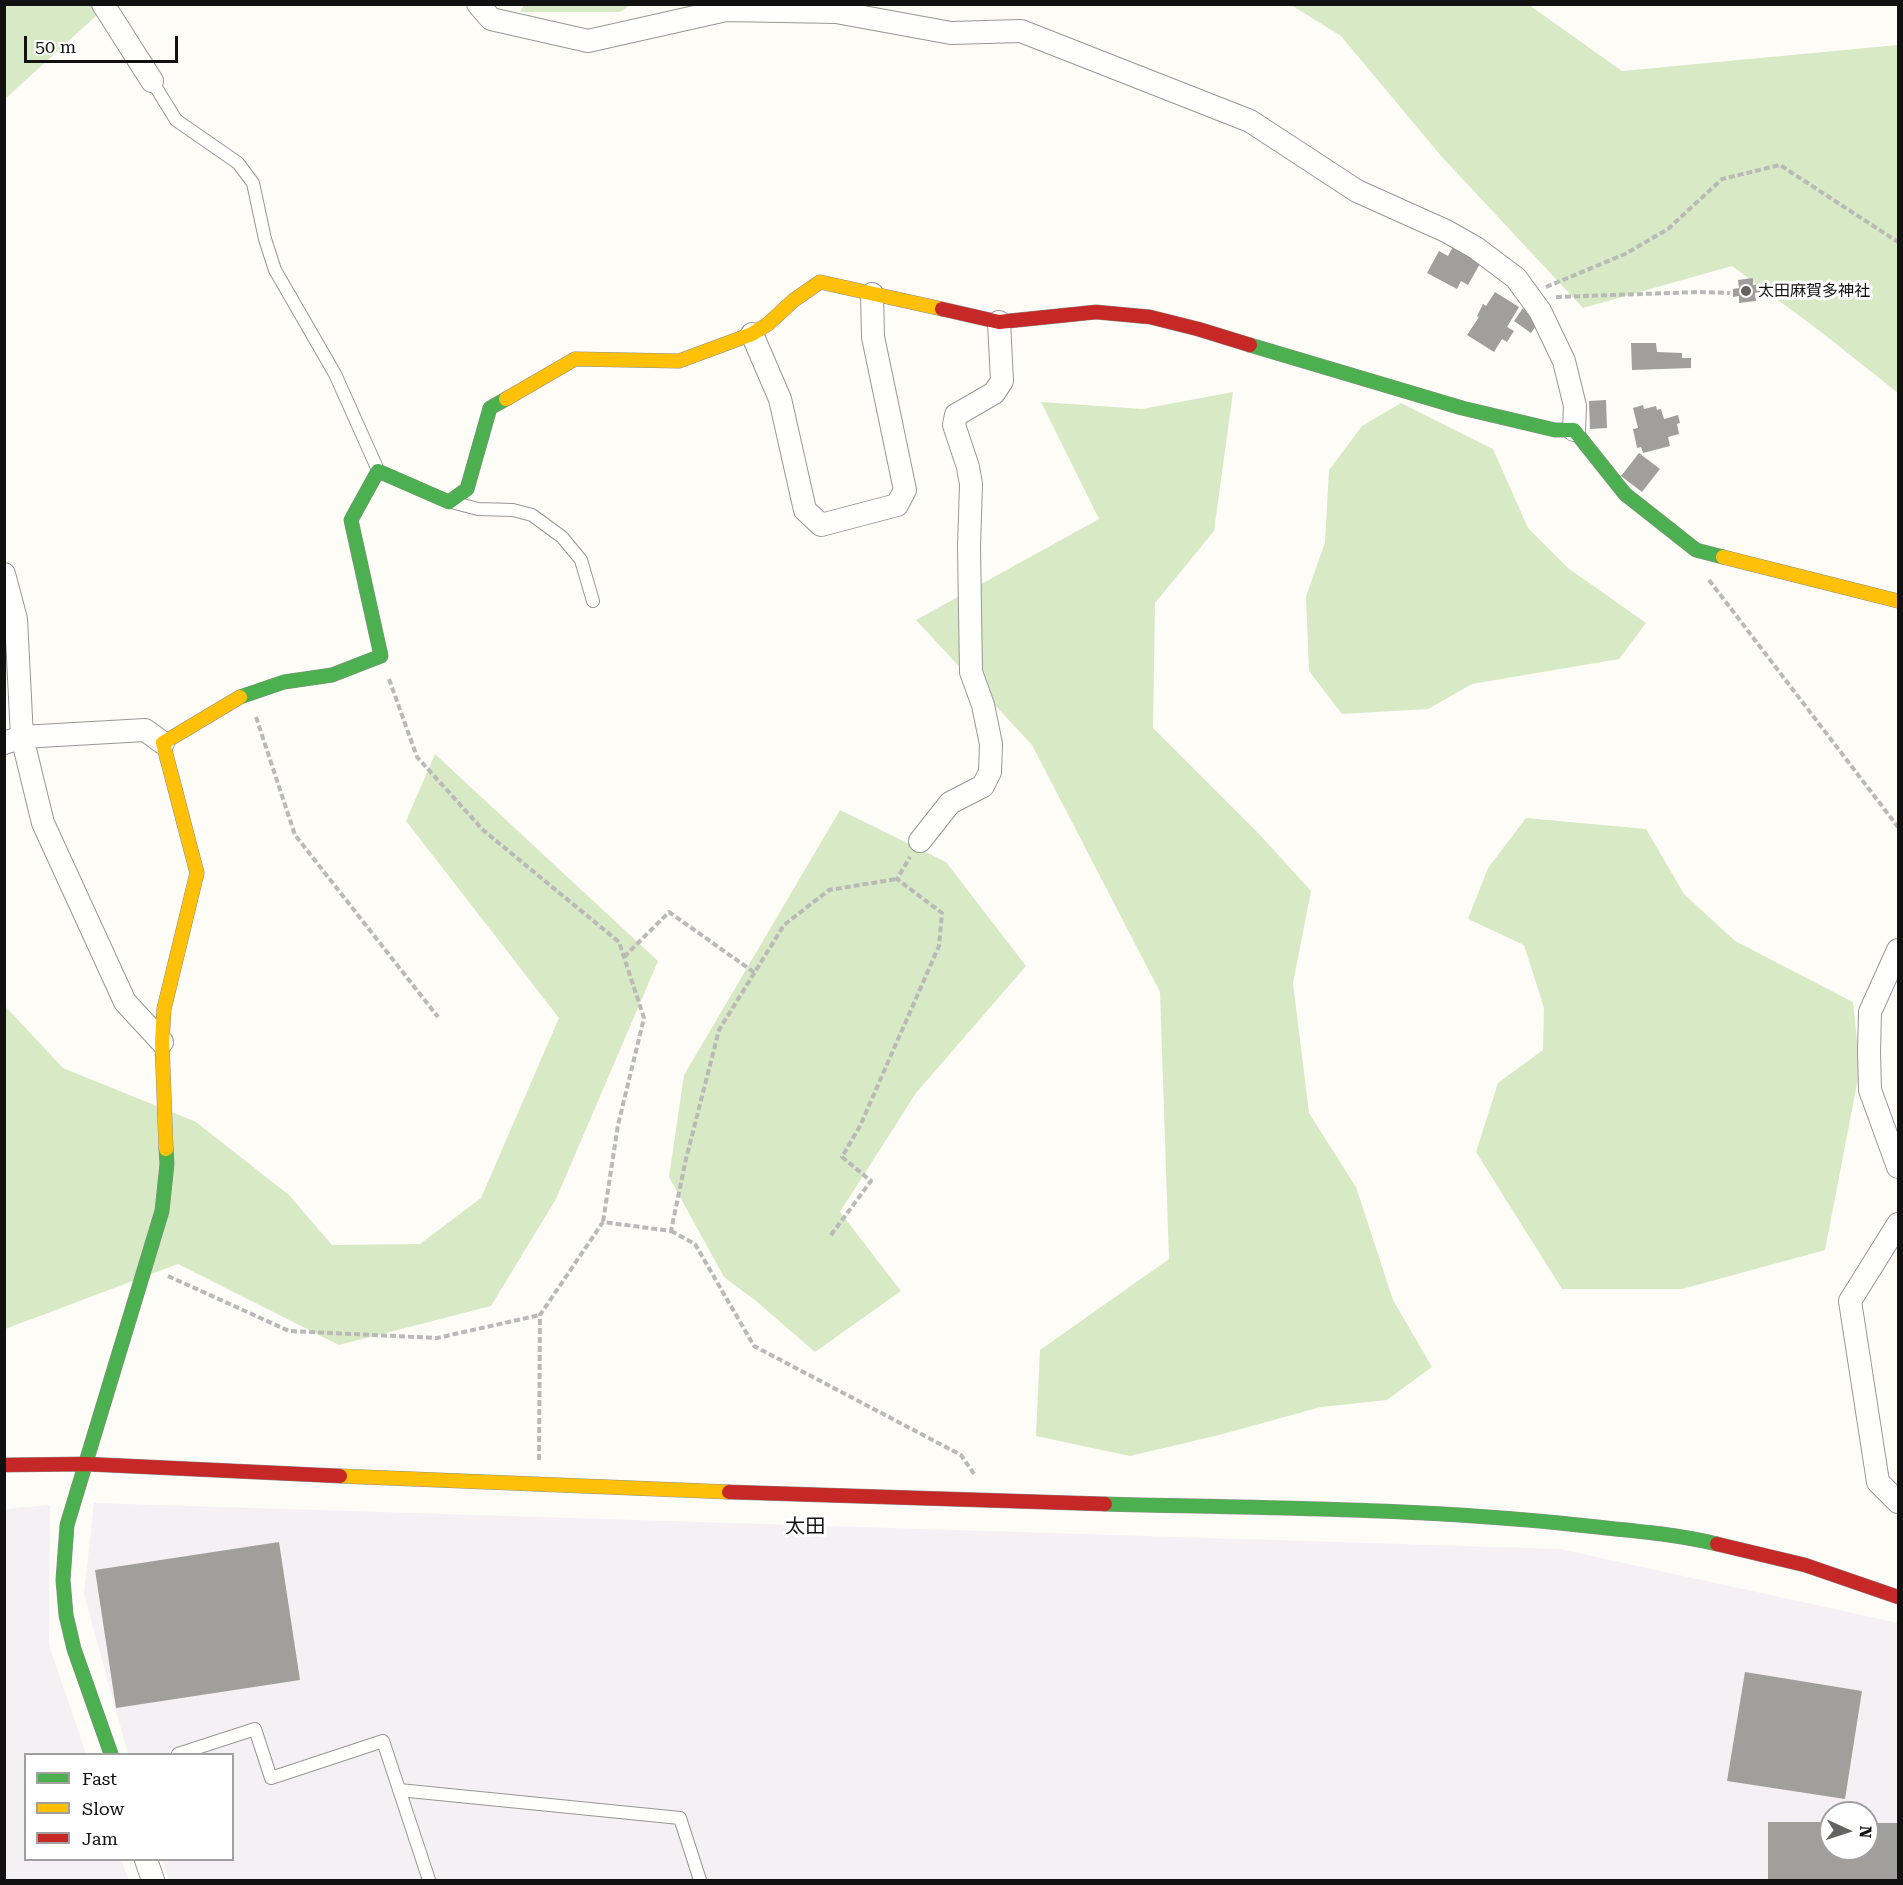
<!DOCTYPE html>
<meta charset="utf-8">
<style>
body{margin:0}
#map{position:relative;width:1903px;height:1885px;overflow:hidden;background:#fdfcf7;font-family:"Roboto Serif",serif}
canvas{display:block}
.frame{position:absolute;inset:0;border:6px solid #111;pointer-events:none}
.legend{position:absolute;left:24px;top:1753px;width:210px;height:108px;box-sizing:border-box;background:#fff;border:2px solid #a0a0a0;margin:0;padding:8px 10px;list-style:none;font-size:18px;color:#111}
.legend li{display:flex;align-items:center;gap:12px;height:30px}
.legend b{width:30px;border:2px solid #a0a0a0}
.north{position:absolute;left:1819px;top:1801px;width:60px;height:60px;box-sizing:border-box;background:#fff;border:2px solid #a0a0a0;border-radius:50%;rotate:93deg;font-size:16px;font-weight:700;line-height:24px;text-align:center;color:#111}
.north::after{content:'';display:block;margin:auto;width:21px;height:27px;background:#646362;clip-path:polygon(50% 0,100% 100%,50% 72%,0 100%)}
.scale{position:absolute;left:24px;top:36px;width:154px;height:27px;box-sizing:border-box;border:3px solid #111;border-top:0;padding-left:8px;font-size:18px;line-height:21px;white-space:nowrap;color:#111;-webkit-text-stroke:4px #fff;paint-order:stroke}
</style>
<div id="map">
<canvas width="1903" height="1885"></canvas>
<div class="frame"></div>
<ul class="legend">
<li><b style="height:8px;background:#4caf50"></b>Fast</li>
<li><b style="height:8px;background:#ffc107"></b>Slow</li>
<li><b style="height:8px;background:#c62828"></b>Jam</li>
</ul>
<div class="north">N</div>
<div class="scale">50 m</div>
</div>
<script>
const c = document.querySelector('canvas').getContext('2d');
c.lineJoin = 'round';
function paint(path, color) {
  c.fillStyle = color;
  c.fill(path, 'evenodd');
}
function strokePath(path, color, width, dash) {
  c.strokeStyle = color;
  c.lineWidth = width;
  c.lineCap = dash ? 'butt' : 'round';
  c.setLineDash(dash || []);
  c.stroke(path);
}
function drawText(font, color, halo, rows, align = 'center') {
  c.font = font + ' "Roboto Serif","Noto Sans JP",serif';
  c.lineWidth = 6;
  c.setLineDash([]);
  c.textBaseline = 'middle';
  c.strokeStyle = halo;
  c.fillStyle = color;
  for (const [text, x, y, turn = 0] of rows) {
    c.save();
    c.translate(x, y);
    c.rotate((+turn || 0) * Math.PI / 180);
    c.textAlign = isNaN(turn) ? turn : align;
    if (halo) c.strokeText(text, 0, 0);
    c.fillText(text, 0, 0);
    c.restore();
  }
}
const industrial = new Path2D(`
 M94 1503 1560 1549 1898 1623V1880H169L162 1860H232V1754H128L84 1594ZM1831 1813H1867V1849H1831Z
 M50 1505 49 1645 86 1754H26V1860H121L129 1880H5V1509Z`);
const forest = new Path2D(`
 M5 5H108L5 99Z
 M524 5V4L630 5 620 12H520Z
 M1291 5H1529L1622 71 1898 45V393L1821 332 1732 266 1583 308 1442 157 1341 36Z
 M1233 392 1214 531 1155 603 1153 728 1260 835 1311 891 1293 983 1309 1113 1356 1187 1393 1300 1432 1367 1387 1400 1321 1407 1219 1435 1130 1456 1036 1436 1040 1350 1169 1259 1160 992 1032 745 916 620 1099 519 1041 402 1142 409Z
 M1401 403 1493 449 1528 528 1568 568 1646 623 1619 659 1472 684 1428 709 1342 714 1309 671 1306 597 1325 542 1329 470 1362 426Z
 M435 754 658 961 556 1199 491 1306 339 1345 178 1264 5 1329V1006L63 1068 196 1122 289 1195 332 1245 420 1244 481 1198 559 1018 406 821Z
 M840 810 946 862 1026 966 916 1093 840 1212 901 1291 815 1352 756 1301 724 1277 669 1177 684 1075Z
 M1526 818 1646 829 1684 894 1735 941 1853 1002 1860 1068 1825 1250 1682 1289H1562L1476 1152 1498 1083 1543 1050 1544 1008 1524 945 1468 919 1488 868Z`);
const building = new Path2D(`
 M1453 247 1481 262 1468 285 1461 281 1457 289 1427 273 1439 251 1448 256Z
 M1753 278V285L1759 284 1760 292 1755 293 1756 301 1739 303V296L1733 297V289L1739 288 1738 280Z
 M1495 292 1519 307 1507 327 1514 331 1507 342 1502 339 1494 352 1467 335 1479 317 1477 316 1483 304 1486 306Z
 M1523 308 1536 317 1538 323 1531 333 1514 321Z
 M1631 343H1656L1657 352 1682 353V358H1691V368L1632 370Z
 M1606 400 1607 428 1590 429 1589 401Z
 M1643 405 1644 409 1656 406 1657 410 1661 409 1664 419 1678 415 1680 423 1677 424 1679 434 1668 437 1670 446 1643 453 1641 447 1637 448 1633 429 1638 428 1633 408Z
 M1639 453 1660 469 1642 492 1621 476Z
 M279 1542 300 1680 116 1708 95 1570Z
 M1745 1672 1862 1691 1845 1799 1727 1781Z
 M1768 1822H1831V1849H1867V1823H1898V1880H1768Z`);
const path = new Path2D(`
 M1546 287 1625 254 1668 229 1722 179 1780 165 1898 242
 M1556 297 1699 292 1730 293
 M1709 580 1898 827
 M389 679 417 757 483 830 619 942 644 1018 618 1125 603 1222
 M256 717 295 835 438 1017
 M624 957 669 912 755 973
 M671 1231 695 1244 754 1346 961 1455 974 1474
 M831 1235 871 1181 842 1157 860 1126 939 946 942 913 897 879 910 857
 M168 1276 289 1331 437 1338 540 1315
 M539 1460 540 1315 603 1222 671 1231 686 1159 719 1030 784 925 829 890 897 879`);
const lane = new Path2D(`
 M152 81 176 120 238 163 253 183 265 239 275 270 335 374 378 470
 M455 503 478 509 513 510 532 515 562 537 581 560 593 601
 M178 1754 255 1729 271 1778 383 1741 429 1880
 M399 1790 680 1818 700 1880`);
const street = new Path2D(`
 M103 4 152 81
 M478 4 491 19 588 41 726 10 836 12 951 33 1021 31 1250 121 1357 191 1446 231 1476 248 1516 278 1540 311 1564 361 1575 406 1574 430
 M752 334 780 399 805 510 821 525 897 505 905 490 873 337 872 294
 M4 574 16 619 22 737 43 823 125 1002 162 1042
 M4 743 22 737 145 730 163 743
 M920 841 950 803 983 786 990 772 991 744 983 705 971 672 969 547 971 484 968 467 954 425 956 415 994 393 1002 381 999 322
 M1898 950 1870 1012 1869 1052 1870 1090 1898 1167
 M1898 1224 1850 1301 1878 1482 1898 1502
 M146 1860 153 1880`);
const fast = new Path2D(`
 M1250 345 1462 408 1555 430H1574L1625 494 1696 550 1723 557
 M240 697 284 682 332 675 381 656 351 520 378 471 449 502 467 489 490 408 506 399
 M1105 1504C1262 1508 1421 1508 1578 1525 1624 1530 1671 1533 1717 1544
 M111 1754 74 1649 66 1615 63 1580 67 1525 162 1211 167 1164 166 1149`);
const slow = new Path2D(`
 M506 399 575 359 679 361 752 334 768 324 794 300 820 282 942 309
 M1723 557 1898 601
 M166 1149 162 1042 164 1009 197 873 163 743 240 697
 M340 1476 729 1492`);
const jam = new Path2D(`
 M942 309 999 322 1096 312 1150 317 1198 329 1250 345
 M4 1465 85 1464 340 1476
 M729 1492 1105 1504
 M1717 1544 1805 1565 1898 1597`);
const markers = [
 [1746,291,6,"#646362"]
];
const poiNames = [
 ["太田麻賀多神社",1758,291]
];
const quarterNames = [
 ["太田",805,1527]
];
paint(industrial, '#f5f0f3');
paint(forest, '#d8eac5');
paint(building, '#a19f9c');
strokePath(lane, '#979795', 14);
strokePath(street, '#979795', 24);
strokePath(fast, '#8e8d8b', 15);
strokePath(slow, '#8e8d8b', 15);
strokePath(jam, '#8e8d8b', 15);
strokePath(path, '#b9b9b8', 4, [6, 3]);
strokePath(lane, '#fffffe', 12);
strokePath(street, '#fffffe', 22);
strokePath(fast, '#4caf50', 14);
strokePath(slow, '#ffc107', 14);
strokePath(jam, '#c62828', 14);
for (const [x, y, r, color] of markers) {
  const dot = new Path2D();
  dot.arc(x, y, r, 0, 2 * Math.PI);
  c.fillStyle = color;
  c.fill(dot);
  strokePath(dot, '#fff', 2);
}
drawText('16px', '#111', '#fff', poiNames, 'left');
drawText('20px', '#111', '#fff', quarterNames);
</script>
